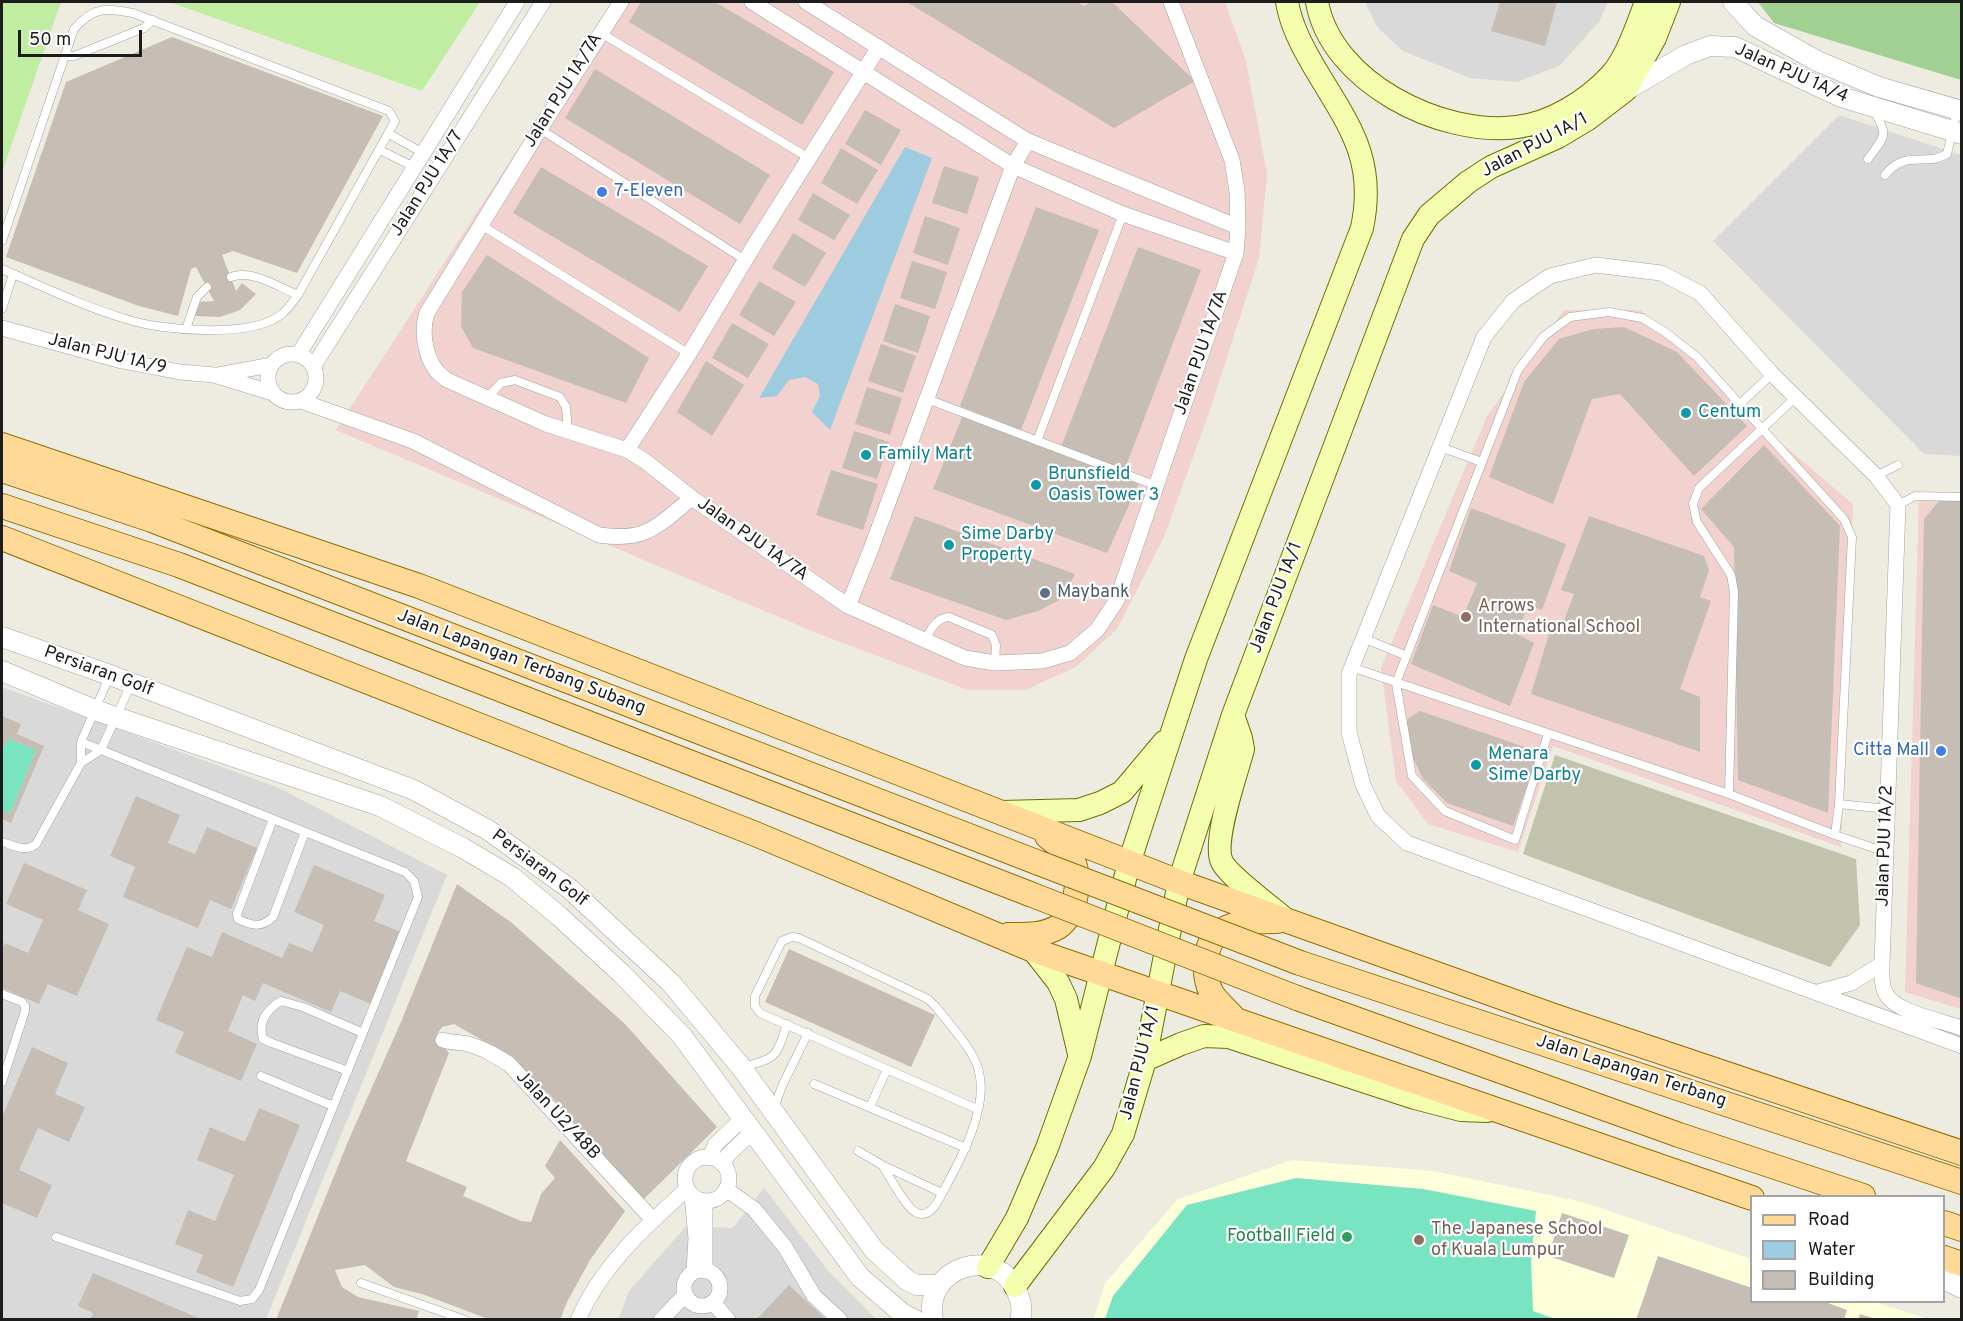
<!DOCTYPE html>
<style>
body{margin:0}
#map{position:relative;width:1963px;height:1321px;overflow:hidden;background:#eeebe0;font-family:Overpass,sans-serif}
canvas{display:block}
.frame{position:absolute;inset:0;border:3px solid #1c1c1c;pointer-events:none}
.legend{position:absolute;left:1750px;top:1195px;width:195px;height:108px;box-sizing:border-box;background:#fff;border:2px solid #a4a4a4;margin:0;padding:8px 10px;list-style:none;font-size:18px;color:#1c1c1c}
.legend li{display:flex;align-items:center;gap:12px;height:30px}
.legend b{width:30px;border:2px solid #a4a4a4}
.scale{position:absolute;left:18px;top:30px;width:124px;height:27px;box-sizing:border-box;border:3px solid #1c1c1c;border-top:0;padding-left:8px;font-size:18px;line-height:21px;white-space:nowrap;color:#1c1c1c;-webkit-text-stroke:4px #fff;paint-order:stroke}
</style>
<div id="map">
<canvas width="1963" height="1321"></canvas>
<div class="frame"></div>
<ul class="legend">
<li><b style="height:8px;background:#ffd995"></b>Road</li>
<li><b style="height:16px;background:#9dcbdf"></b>Water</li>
<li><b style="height:16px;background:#c6bdb4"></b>Building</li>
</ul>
<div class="scale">50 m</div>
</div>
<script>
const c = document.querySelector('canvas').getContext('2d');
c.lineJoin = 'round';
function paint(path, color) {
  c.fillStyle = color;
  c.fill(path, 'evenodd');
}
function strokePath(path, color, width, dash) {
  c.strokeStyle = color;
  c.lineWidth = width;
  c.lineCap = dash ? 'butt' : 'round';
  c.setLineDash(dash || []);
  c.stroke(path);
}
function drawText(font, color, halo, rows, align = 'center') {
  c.font = font + ' Overpass,sans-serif';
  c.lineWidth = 4.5;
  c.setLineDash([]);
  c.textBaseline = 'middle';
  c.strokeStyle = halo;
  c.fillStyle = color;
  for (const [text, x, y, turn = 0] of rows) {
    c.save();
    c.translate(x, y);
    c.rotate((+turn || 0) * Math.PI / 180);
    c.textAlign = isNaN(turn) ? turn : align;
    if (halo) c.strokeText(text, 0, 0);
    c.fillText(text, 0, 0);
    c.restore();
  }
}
const residential = new Path2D(`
 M1365 2H1608L1599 22 1559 66 1517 82 1470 78 1403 51 1377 27Z
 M1839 115 1961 155V456L1924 454 1713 241Z
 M2 687 277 787 447 875 266 1319H2Z
 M764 1188 829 1272 876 1319 618 1320 629 1291 686 1226 733 1228Z`);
const commercial = new Path2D(`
 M613 2H1225L1246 61 1267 174 1259 258 1211 407 1164 537 1117 629 1076 667 1025 690H968L819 634 336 430Z
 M1564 310H1641L1776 439 1853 504 1841 847 1553 746 1518 852 1428 824 1396 781 1381 668 1487 416Z
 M1919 496 1961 497V1009L1905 992Z`);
const education = new Path2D(`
 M1292 1160 1434 1171 1583 1202 1751 1259 1752 1302H1875L1928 1319 1093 1320 1105 1283 1178 1199Z`);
const construction = new Path2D(`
 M1555 755 1856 859 1860 925 1830 967 1523 854Z`);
const grass = new Path2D(`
 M2 2H61L2 172Z
 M169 2H480L422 91Z`);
const forest = new Path2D(`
 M1758 2H1961V80L1774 23Z`);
const pitch = new Path2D(`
 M7 738 36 750 10 814 2 810V751Z
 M1296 1178 1423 1189 1536 1211 1531 1263 1533 1311 1555 1319H1105L1113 1296 1187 1205Z`);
const water = new Path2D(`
 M905 147 932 158 830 430 812 412 820 396 818 384 805 377 789 380 777 396 759 398Z`);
const building = new Path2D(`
 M641 2H715L834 72 802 125 629 22Z
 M907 2H1077L1084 6 1090 2H1112L1195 81 1114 128Z
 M1500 2H1557L1545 46 1491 31Z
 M172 37 383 116 297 273 233 251 222 255 236 291 242 283 256 294 240 310 220 317 195 316 198 302 214 301 196 267 191 269 178 316 139 306 6 257 66 82Z
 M595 69 770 175 740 224 565 118Z
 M865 110 901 130 881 165 845 144Z
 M841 148 878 170 857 204 821 183Z
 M944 166 979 177 967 214 932 203Z
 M541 167 708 266 680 312 513 213Z
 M813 193 850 215 834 240 798 220Z
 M1036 207 1099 230 1021 430 960 406Z
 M925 216 960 228 948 265 913 253Z
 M793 233 826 253 805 287 772 268Z
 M1138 247 1201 270 1124 471 1061 447Z
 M487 255 649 358 626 403 473 348 461 326 462 292Z
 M912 261 947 272 935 309 900 298Z
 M759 281 796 302 774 336 739 315Z
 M895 304 930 316 918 353 883 341Z
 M732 323 769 344 748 378 712 358Z
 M1624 327 1677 352 1747 426 1694 476 1620 394 1592 399 1553 504 1489 477 1524 382 1559 339 1593 329Z
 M881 344 916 356 903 393 868 381Z
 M706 361 744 385 712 436 677 412Z
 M867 387 902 398 890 435 855 424Z
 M963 415 1140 481 1107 553 933 489Z
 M854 431 889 442 877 479 842 468Z
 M1764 445 1840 526 1828 813 1738 780 1734 547 1701 509Z
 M831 470 878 484 863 530 816 515Z
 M1939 501H1962V999L1916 983 1924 519Z
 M1471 508 1566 544 1542 610 1528 605 1517 634 1534 643 1510 706 1411 664 1433 605 1463 617 1477 583 1449 571Z
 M915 516 1075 574 1063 598 1038 611 1006 620 890 579Z
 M1589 516 1704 556 1709 570 1700 597 1711 601 1680 689 1700 697V752L1531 694 1551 627 1561 629 1574 594 1561 590Z
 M1420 711 1539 752 1513 826 1447 803 1423 779 1408 747 1405 725 1409 718Z
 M2 716 21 724 17 734 44 746 11 823 2 819V810L10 814 36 750 7 738 2 751Z
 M136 796 180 815 168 843 195 854 207 827 257 848 231 909 210 900 198 928 123 897 135 867 110 856Z
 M24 863 87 890 78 910 109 924 77 996 48 984 39 1004 2 988V950L5 943 28 953 43 920 6 904Z
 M314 865 385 895 374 921 401 932 371 1004 340 991 331 1012 263 983 255 1001 243 995 228 1031 257 1044 241 1081 175 1053 184 1032 156 1020 187 947 212 957 222 932 282 958 289 943 312 952 324 925 294 912Z
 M457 884 512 923 625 1024 717 1127 644 1199 596 1148 550 1095 501 1051 454 1024 442 1027 436 1036 449 1053 406 1161 467 1187 463 1196 521 1221 531 1222 541 1194 555 1178 545 1166 560 1140 625 1211 590 1260 567 1302 560 1320H491L422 1294 394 1287 365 1265 335 1270 342 1287 358 1297 419 1311 416 1320H276L349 1139 401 1022Z
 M789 949 935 1015 911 1067 765 1002Z
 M32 1047 68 1063 55 1094 85 1107 69 1142 38 1128 19 1170 52 1185 37 1218 2 1203V1117Z
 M259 1108 300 1125 233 1287 196 1272 203 1255 175 1244 188 1210 215 1221 234 1175 197 1160 210 1127 245 1142Z
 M1562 1213 1629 1235 1614 1278 1548 1256Z
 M1658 1256 1752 1288V1302H1790L1795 1303 1796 1302H1825L1847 1310 1844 1320H1636Z
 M93 1273 203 1320H90L93 1313 78 1306Z
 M789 1285 823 1317 826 1320H756Z
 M1860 1314 1876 1319V1320H1858Z`);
const service = new Path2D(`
 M601 33 809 158
 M65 56H74L144 28 153 20
 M540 129 745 260
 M389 134 423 153
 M380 150 414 167
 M1868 159C1885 136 1889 136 1874 111
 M1885 175C1905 149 1925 167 1947 154L1957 111
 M481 225 689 354
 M2 241 74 29C94 6 106 8 133 13L389 111 395 121 298 295C293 301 289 308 283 313 254 339 161 331 126 319 85 307 41 286 2 269
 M231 277C252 269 278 287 298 295
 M2 309 13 274
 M186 329 197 297 207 287
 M487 398 501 383 515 380 560 397 566 407 568 431
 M927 399 1157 486
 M1740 404 1772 374
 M1037 441 1123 214
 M1440 447 1482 462
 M1876 476 1898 465
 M1898 505 1915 496 1962 497
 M1363 638 1407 656
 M925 640C931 630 935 618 949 617L992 635 996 645 995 663
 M1351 667 1729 794 1835 835 1886 852
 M1548 734 1515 840 1445 811 1412 776 1396 683 1518 370 1544 336 1570 317 1609 312 1642 318 1665 332 1697 357 1844 519 1852 537 1839 804
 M81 763 101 750 131 684
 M1729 794 1734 592 1731 575 1697 522 1693 504 1699 488 1796 397
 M273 819 237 914 238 919C252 926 262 928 273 917L305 832
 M1835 835 1839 804 1887 809
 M2 842C13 845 26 853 36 844L81 763V742L110 675
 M2 994 22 1002 25 1006V1011L2 1082
 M742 1067C777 1058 776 1058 787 1024
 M348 1071 272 1043 263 1039C258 1022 266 1010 281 1001L303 1007 363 1033
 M261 1076 333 1106
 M814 1084 966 1148
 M870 1107 887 1069
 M774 1108 782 1086 808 1033
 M858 1151 882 1165
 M942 1193 882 1165C889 1175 906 1209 917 1213 932 1219 939 1198 945 1188 962 1157 988 1108 979 1072 975 1051 949 1024 936 1007L928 999 799 938 792 937 782 941 755 996V1006L760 1013 977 1109
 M56 1237 240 1301 252 1299 259 1290 418 897 414 881 405 872 81 742
 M361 1283 465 1320`);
const minor = new Path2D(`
 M621 2 540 129 427 313C421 330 425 356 436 370 439 374 443 377 447 380L546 424 627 450 645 461 692 498 848 606 965 658 995 663 1042 661 1070 653 1097 630 1117 600 1236 253 1238 227 1237 191 1232 160 1171 2
 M752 2 1013 166 1123 214 1236 253
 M806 2 1028 141 1238 227
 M2 328 122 361 180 372 214 375 273 393
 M268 378a24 24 0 1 1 48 0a24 24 0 1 1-48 0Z
 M298 355 517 2
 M313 367 543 2
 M217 375 271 365
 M301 401 413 441 599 535C647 542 657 526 692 498
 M627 450 689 354 755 244 879 47
 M848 606 871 549 1013 166 1028 141
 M1818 992 1851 983 1882 964
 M1962 1028C1942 1021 1893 1012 1885 992 1881 984 1882 972 1882 964L1898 505 1876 476 1772 374 1700 293 1661 273 1596 265 1550 276 1513 301 1484 337 1349 674V732L1363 785 1378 816 1407 843 1962 1046
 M443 1040C452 1043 460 1042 468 1044 483 1048 496 1056 509 1064L653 1220
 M685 1179a22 22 0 1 1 44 0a22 22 0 1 1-44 0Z
 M710 1158 715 1145 743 1118
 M722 1164 728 1155 753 1131
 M726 1189 754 1209 785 1247 814 1296 840 1320
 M692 1195 696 1238 694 1272
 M705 1201V1271
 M684 1288a18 18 0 1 1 36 0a18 18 0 1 1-36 0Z
 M713 1302 728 1320
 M578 1320C601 1266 645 1227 687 1189
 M661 1320 685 1295`);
const tertiary = new Path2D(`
 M1733 2 1755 26 1817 61 1879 87 1962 111
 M1626 90 1686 55 1710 46 1735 47 1841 97 1962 134
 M2 637 110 675 414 790 488 830 570 889 671 983 741 1067 874 1250 908 1281 917 1285H939
 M2 671 95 710 380 806 463 848 512 877 559 916 622 974 682 1036 860 1277 903 1314 915 1320
 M1944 1279 1962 1288
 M933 1320C922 1267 997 1243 1017 1292 1021 1301 1023 1310 1020 1320`);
const secondary = new Path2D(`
 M1317 2C1331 82 1441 137 1517 127 1551 123 1587 101 1611 75 1626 59 1638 23 1646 2
 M1233 715 1241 738 1243 749C1237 773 1212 841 1222 862 1229 876 1270 906 1284 918
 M1002 812 1079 810 1100 803 1122 792 1164 742
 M1033 950 1058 982 1066 999 1079 1054
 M1145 1060 1181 1044 1204 1036 1229 1037 1415 1098 1461 1110 1487 1111
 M988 1267 1017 1218 1047 1148 1080 1056 1129 863 1196 659 1362 228C1377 157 1347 123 1313 65 1301 44 1291 25 1287 2
 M1015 1286 1104 1168 1123 1134 1145 1060 1179 882 1233 715 1413 239 1429 215 1468 182 1491 167 1558 137 1588 119 1626 90 1655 38 1669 2`);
const primary = new Path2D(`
 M2 445 419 586 1179 882 1554 1016 1962 1153
 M2 470 152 520 1039 863
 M2 506 179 565 1030 894
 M2 538 753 833 1033 950 1752 1198
 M1008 935C1025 935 1043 936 1058 927 1076 916 1083 875 1071 858 1065 850 1055 843 1047 836
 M1300 963 1962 1182
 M1297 998 1679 1135 1863 1196
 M1233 1017C1227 1010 1216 1001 1211 992 1203 975 1203 942 1221 931 1236 921 1259 921 1277 921
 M1944 1223 1962 1229
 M1944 1258 1962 1264`);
const primaryBridge = new Path2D(`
 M1039 863 1300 963
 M1030 894 1297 998`);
const markers = [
 [602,192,6,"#3f7fe0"],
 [1686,413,6,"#0f9aa8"],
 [866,455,6,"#0f9aa8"],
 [1036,485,6,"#0f9aa8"],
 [949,545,6,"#0f9aa8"],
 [1045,593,6,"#5c6f8a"],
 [1466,617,6,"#8d6e63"],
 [1941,751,6,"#3f7fe0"],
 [1476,765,6,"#0f9aa8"],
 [1347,1237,6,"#2e9e5b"],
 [1419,1240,6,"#8d6e63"]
];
const streetNames = [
 ["Jalan PJU 1A/4",1791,74,24],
 ["Jalan PJU 1A/7A",564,91,-58],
 ["Jalan PJU 1A/1",1535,146,-28],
 ["Jalan PJU 1A/7",428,184,-58],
 ["Jalan PJU 1A/7A",1202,353,-71],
 ["Jalan PJU 1A/9",107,355,14],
 ["Jalan PJU 1A/7A",752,540,35],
 ["Jalan PJU 1A/1",1277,598,-69],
 ["Jalan Lapangan Terbang Subang",521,663,21],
 ["Persiaran Golf",98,672,20],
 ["Jalan PJU 1A/2",1886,846,-88],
 ["Persiaran Golf",539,869,37],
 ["Jalan PJU 1A/1",1141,1063,-76],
 ["Jalan Lapangan Terbang",1631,1072,18],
 ["Jalan U2/48B",557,1116,47]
];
const shopNames = [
 ["7-Eleven",614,192],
 ["Citta Mall",1929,751,"right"]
];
const cultureNames = [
 ["Centum",1698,413],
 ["Family Mart",878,455],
 ["Brunsfield",1048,475],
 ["Oasis Tower 3",1048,496],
 ["Sime Darby",961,535],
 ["Property",961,556],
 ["Menara",1488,755],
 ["Sime Darby",1488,776]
];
const serviceNames = [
 ["Maybank",1057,593]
];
const educationNames = [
 ["Arrows",1478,607],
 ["International School",1478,628],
 ["The Japanese School",1431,1230],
 ["of Kuala Lumpur",1431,1251]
];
const leisureNames = [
 ["Football Field",1335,1237]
];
paint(residential, '#dad9d9');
paint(commercial, '#f1d2ce');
paint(education, '#fcffd9');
paint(construction, '#c1c3ac');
paint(grass, '#c1eda2');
paint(forest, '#a0d192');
paint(pitch, '#78e4c2');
paint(water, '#9dcbdf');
paint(building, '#c6bdb4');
strokePath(service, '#a3a3a3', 9);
strokePath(minor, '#a3a3a3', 16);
strokePath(tertiary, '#a3a3a3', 21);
strokePath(secondary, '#607600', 24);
strokePath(primary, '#946e00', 26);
strokePath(service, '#fff', 8);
strokePath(minor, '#fff', 15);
strokePath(tertiary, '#fff', 20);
strokePath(secondary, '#f4feaf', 22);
strokePath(primary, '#ffd995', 24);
strokePath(primaryBridge, '#946e00', 26, []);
strokePath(primaryBridge, '#ffd995', 24);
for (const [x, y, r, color] of markers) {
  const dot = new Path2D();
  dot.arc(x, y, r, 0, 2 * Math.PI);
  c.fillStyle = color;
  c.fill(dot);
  strokePath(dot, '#fff', 2);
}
drawText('18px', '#1c1c1c', '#fff', streetNames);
drawText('18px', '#366cbe', '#fff', shopNames, 'left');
drawText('18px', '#0d838f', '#fff', cultureNames, 'left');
drawText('18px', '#4e5e75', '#fff', serviceNames, 'left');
drawText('18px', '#785e54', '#fff', educationNames, 'left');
drawText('18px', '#27864d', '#fff', leisureNames, 'right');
</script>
